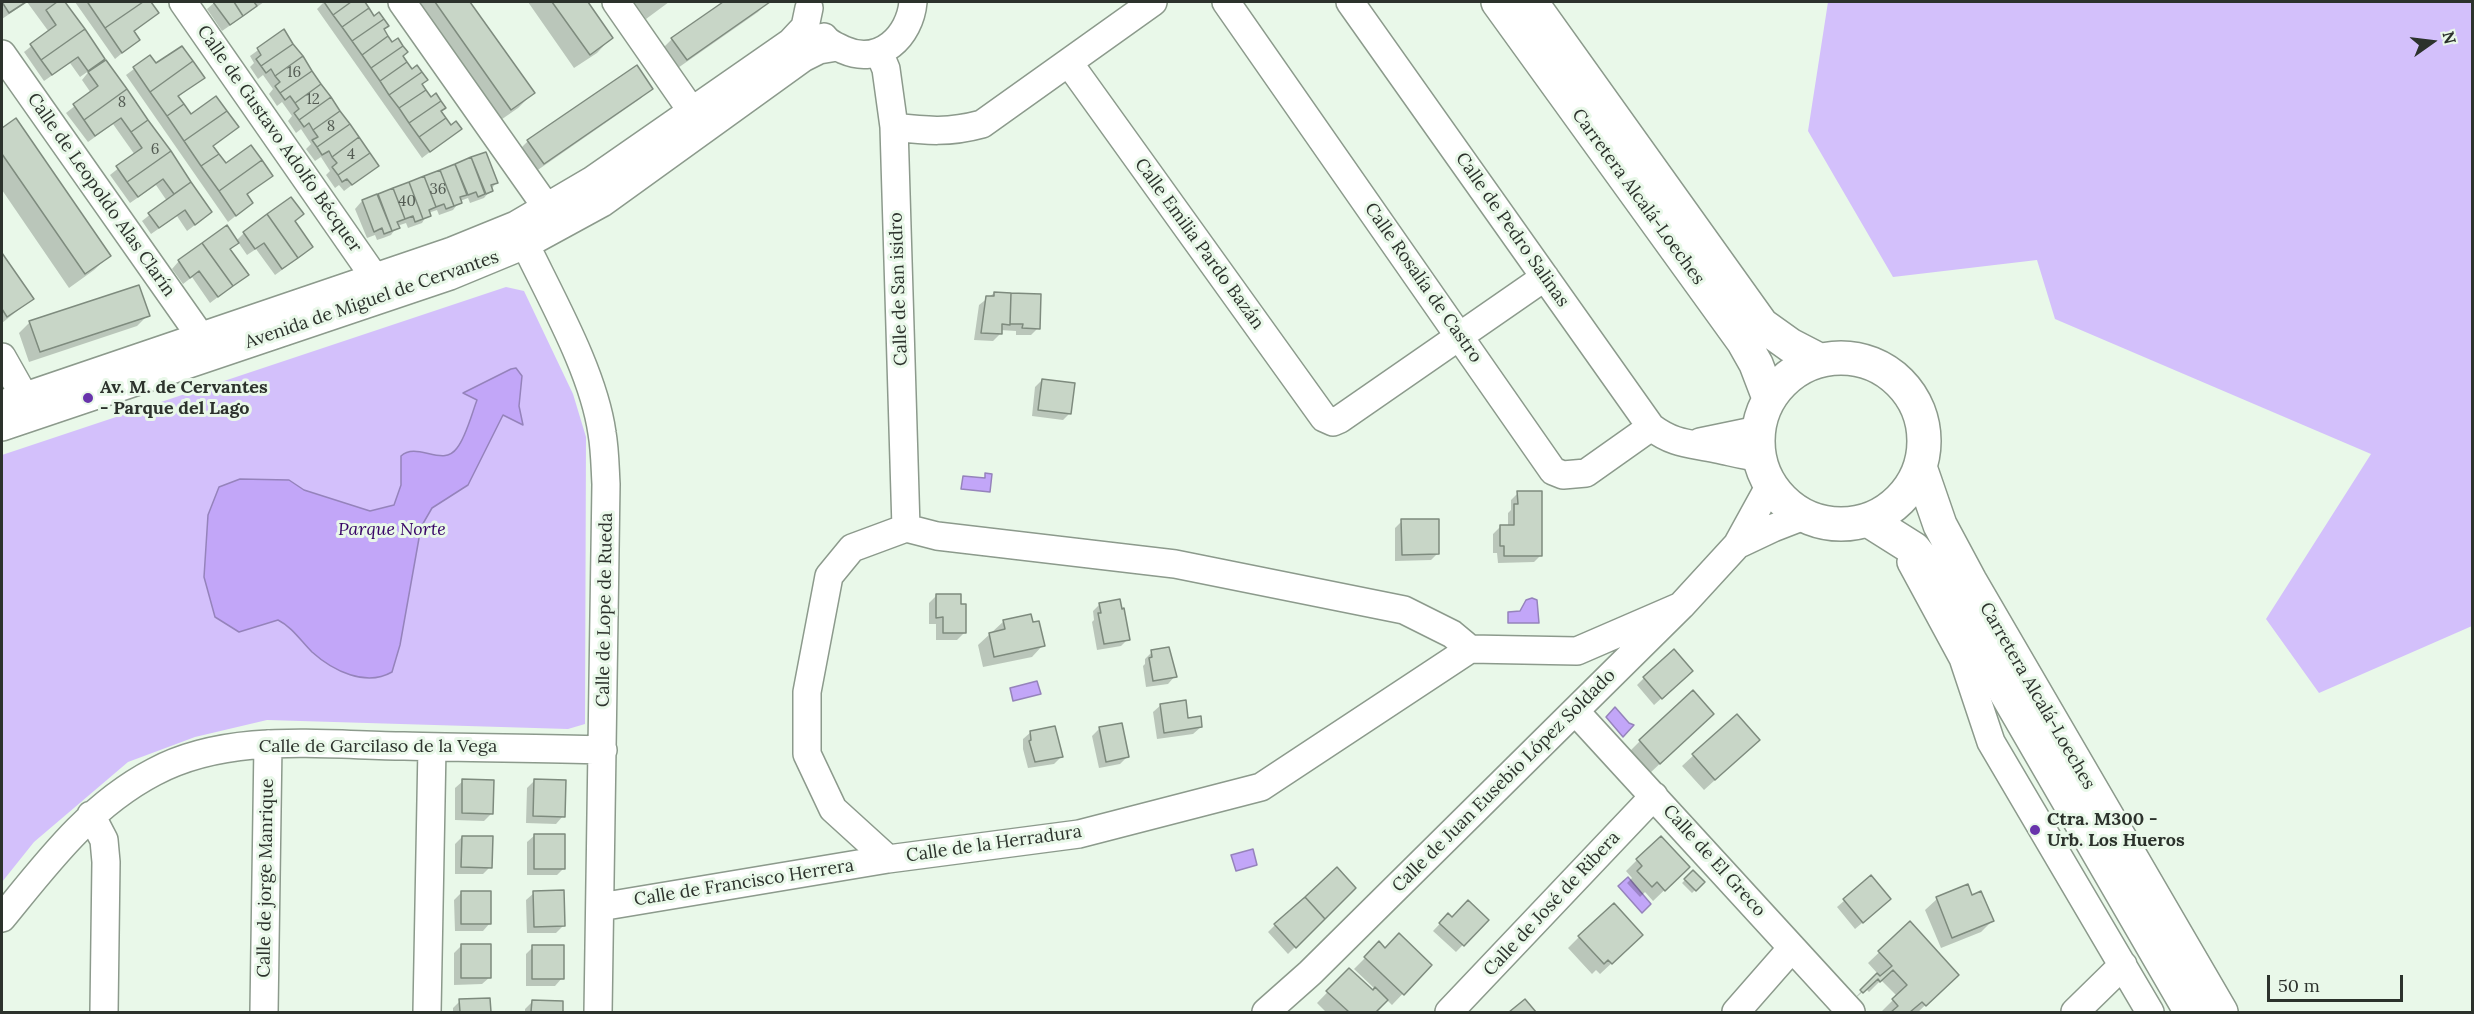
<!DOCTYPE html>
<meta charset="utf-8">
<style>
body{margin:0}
#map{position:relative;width:2474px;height:1014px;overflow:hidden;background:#e9f8e9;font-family:Lora,serif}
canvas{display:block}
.frame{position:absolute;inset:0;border:3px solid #2c322c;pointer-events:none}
.north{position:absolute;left:2402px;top:12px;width:60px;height:60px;-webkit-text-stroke:4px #e9f8e9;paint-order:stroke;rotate:76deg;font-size:16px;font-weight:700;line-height:24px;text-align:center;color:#2c322c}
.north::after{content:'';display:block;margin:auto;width:21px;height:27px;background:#2c322c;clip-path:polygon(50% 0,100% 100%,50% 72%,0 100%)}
.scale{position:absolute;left:2267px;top:975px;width:136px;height:27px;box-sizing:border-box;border:3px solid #2c322c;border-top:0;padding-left:8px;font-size:18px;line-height:21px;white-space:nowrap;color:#2c322c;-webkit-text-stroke:4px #e9f8e9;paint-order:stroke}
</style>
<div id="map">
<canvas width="2474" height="1014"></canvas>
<div class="frame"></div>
<div class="north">N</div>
<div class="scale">50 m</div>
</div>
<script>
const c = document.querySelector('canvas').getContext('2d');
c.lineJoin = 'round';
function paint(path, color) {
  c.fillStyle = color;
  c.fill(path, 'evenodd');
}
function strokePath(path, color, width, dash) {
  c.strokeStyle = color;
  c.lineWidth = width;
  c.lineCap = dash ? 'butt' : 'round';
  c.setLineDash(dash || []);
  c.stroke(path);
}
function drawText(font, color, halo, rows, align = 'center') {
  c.font = font + ' Lora,serif';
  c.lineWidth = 6;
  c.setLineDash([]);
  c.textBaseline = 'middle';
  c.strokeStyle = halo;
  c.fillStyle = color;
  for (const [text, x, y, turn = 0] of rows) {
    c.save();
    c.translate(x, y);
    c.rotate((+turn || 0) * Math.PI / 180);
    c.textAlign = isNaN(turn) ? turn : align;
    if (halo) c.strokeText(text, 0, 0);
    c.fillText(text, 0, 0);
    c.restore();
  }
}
const green = new Path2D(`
 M1828 2H2472V626L2319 693 2266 619 2371 454 2055 319 2037 260 1893 277 1808 131Z
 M506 287 524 291 573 394 586 437 585 724 568 729 267 720 195 737 128 762 34 842 2 882V455Z`);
const water = new Path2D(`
 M516 368 522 376 519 406 523 425 503 415 468 485 432 508 421 527 400 645 392 672C366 687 333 671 312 652 301 641 292 627 278 620L239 632 215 617 204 577 208 515 219 487 240 479 289 480 304 490 370 511 394 505 401 485V456C417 441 443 468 457 448 466 437 472 413 477 400L463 393 511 369Z
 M985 473 992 474 990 492 961 489 963 476 985 478Z
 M1532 598 1537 600 1539 623H1508V612L1520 611 1526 600Z
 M1037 681 1041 694 1013 701 1010 688Z
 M1615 707 1629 723 1634 725 1623 737 1606 717Z
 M1253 849 1257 865 1236 871 1231 855Z
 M1628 877 1651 904 1642 913 1618 886Z`);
const shadow = new Path2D(`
 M2 2H27L2 19Z
 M27 2H63L103 59 94 68 106 62 210 212 203 219 187 231 177 216 151 234 142 221 167 201 156 185 130 203 110 175 135 155 113 124 88 142 66 113 91 93 82 80 90 70 80 77 70 63 44 81 24 52 49 32Z
 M75 2H149L157 13 133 33 138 40 115 59Z
 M215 2H264L222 31 207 9Z
 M324 2H364L450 127 460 129 422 158 317 9Z
 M410 2H469L533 93 518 108 495 124Z
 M528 2H586L611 38 597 53 574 68Z
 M634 2H669L646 19Z
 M726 2H768L758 12 675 70 661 50 672 39Z
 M283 32 377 166 344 191 339 185 335 188 326 175 330 171 321 157 315 161 306 149 311 144 301 129 296 133 288 121 292 116 282 102 277 106 269 94 273 89 263 75 258 79 250 67 254 63 250 56Z
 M150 57 155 65 203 78 177 98 190 116 237 127 212 147 225 165 271 176 246 196 252 203 228 222 126 75Z
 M651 88 640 99 532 174 517 152 528 141Z
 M15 120 109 256 94 270 69 288 2 190V130Z
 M485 153 497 182 484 198 470 203 468 198 460 201 453 210 439 215 437 210 428 213 422 223 408 228 406 223 397 226 391 235 383 238 377 240 375 235 367 238 355 209 362 201Z
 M302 214 294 222 311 247 304 254 275 275 256 249 247 255 238 242 229 251 247 275 210 303 192 277 183 284 172 269 179 261 236 241 244 233Z
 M2 255 32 299 2 323Z
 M994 293 1038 328 1031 335H1016V331L1000 330V334L993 341 974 340 979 305Z
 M148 315 137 326 29 362 19 333 30 322Z
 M1042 380 1070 413 1063 420 1032 416 1035 387Z
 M1518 493 1541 555 1534 562 1498 563 1497 553H1493V534L1500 527H1508V513L1511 510V500Z
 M1402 521 1438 553 1431 560 1395 561V528Z
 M936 596 964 633 957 640H936V624H929V603Z
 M1100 604 1128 639 1121 646 1097 650 1092 622 1094 620 1093 611Z
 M1004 621 1043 645 1032 657 983 667 978 645Z
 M1152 652 1175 676 1168 684 1146 687 1143 666 1145 664V659Z
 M1644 678H1684L1654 705 1637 685Z
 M1161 705 1201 727 1193 734 1157 739 1153 712Z
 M1736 716 1747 751 1704 790 1682 766Z
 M1701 725 1649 774 1629 752 1640 741Z
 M1099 729 1127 757 1120 764 1099 768 1092 736Z
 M1031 732 1061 757 1054 764 1028 768 1023 749V739Z
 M463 781 492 813 484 821 455 820V788Z
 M534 781 563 816 556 824 526 823 527 788Z
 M535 835 564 868 557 875H527V842Z
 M462 837 490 867 483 874H455V844Z
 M1637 860 1677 878 1653 901 1645 892 1640 897 1627 883 1632 878 1626 871Z
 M1693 872 1703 882 1692 893 1682 883Z
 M1870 878 1882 906 1855 929 1837 907Z
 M1967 886 1971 897 1992 921 1981 932 1941 948 1925 910 1937 899Z
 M1354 888 1288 954 1268 932 1275 925Z
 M461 893 490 923 483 931H455L454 900Z
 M534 893 564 925 556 933H527L526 900Z
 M1448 915 1452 919 1487 920 1456 952 1433 931Z
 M1910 923 1957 975 1918 1012H1883L1882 1011 1897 996 1881 980 1869 992 1866 989 1851 1002 1878 974 1868 963Z
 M1579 937 1630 946 1600 974 1596 970 1592 974 1568 948Z
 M1379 944 1385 949 1430 965 1392 1005 1386 999 1374 1012H1326L1317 1003 1349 970 1372 992 1375 989 1354 969Z
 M461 946 490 977 482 984 454 985V953Z
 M533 947 562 978 555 986H526V954Z
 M489 1000V1012H453V1008L460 1001Z
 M532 1002H561V1012H525V1009Z`);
const building = new Path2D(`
 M2 2H26L9 13Z
 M57 2H65L85 29 41 60 30 44 56 25 46 10Z
 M90 2H143L105 28 88 3Z
 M143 2H151L159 13 134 31 140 40 122 53 105 28Z
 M213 2H234L243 16 230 25Z
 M234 2H254L257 6 243 16Z
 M324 2H351L333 15Z
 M351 2H365L369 8 342 27 333 15Z
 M435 2H470L535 93 511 110Z
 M552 2H588L613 38 590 55Z
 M723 2H770L687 60 671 38Z
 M369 8 374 16 379 12 384 19 352 41 342 27Z
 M384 19 389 26 384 29 388 36 362 55 352 41Z
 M85 29 105 59 88 71 78 57 52 75 41 60Z
 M284 29 293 44 261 66 256 59 261 55 257 48Z
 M388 36 392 42 398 38 403 46 371 68 362 55Z
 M293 44 303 56 275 76 271 69 266 73 261 66Z
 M182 46 193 61 150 92 133 67 150 55 156 63Z
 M403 46 408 52 403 56 407 62 380 81 371 68Z
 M303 56 312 71 280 93 275 86 280 82 275 76Z
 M106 60 127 89 84 120 73 104 98 86 88 72Z
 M193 61 205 78 178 96 184 104 167 116 150 92Z
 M407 62 412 69 417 65 422 72 389 95 380 81Z
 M637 65 653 89 544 164 527 140Z
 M312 71 321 84 295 103 290 96 285 100 280 93Z
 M422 72 428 80 422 84 426 90 399 108 389 95Z
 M321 84 331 97 299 120 294 113 299 109 295 103Z
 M127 89 148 120 131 132 121 118 95 136 84 120Z
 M426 90 431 97 436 93 441 101 409 123 399 108Z
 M216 96 227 111 184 141 167 116 184 104 191 114Z
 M331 97 340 111 313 130 309 123 304 127 299 120Z
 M441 101 446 108 441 111 446 118 419 137 409 123Z
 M227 111 239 127 213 146 219 154 201 166 184 141Z
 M340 111 350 124 317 147 312 140 318 137 313 130Z
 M16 118 111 256 85 274 2 154V128Z
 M446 118 451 125 456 121 462 129 430 152 419 137Z
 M148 120 171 151 127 182 116 166 142 148 131 132Z
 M350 124 359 137 332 157 329 151 322 155 317 147Z
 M359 137 370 153 338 175 332 167 337 163 332 157Z
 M251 145 262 160 219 191 201 166 219 154 226 163Z
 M171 151 191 182 174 194 163 179 138 197 127 182Z
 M486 152 498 183 491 185 493 191 486 194 471 157Z
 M370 153 379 166 352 185 347 179 342 182 338 175Z
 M471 157 485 194 478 197 476 192 468 195 455 164Z
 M262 160 273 176 247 194 253 203 236 216 219 191Z
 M455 164 467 195 460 197 462 203 454 206 440 170Z
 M440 170 454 206 446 209 444 204 436 207 424 176Z
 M424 176 436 207 429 210 431 216 423 219 409 182Z
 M191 182 212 212 195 225 185 210 159 228 148 213Z
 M409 182 423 219 415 222 413 216 405 219 393 188Z
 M393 188 405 219 397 222 400 228 392 231 378 194Z
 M377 194 392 231 384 234 382 228 374 232 362 200Z
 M291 197 304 214 295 221 313 247 298 258 267 214Z
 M267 214 298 258 282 269 264 243 255 249 243 232Z
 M227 225 239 243 230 249 249 275 233 286 202 243Z
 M202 243 233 286 218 297 199 271 190 278 178 260Z
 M2 253 34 299 7 317 2 309Z
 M139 285 150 316 40 352 29 321Z
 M994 292 1011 293 1010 325 1002 324V334L981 333 986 296H994Z
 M1011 293 1041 294 1040 329 1022 328 1023 324H1010Z
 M1042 379 1075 383 1071 414 1038 410Z
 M1517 491H1542V556H1504V546H1500V525H1514V504H1518Z
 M1401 519H1439V554L1402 555Z
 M936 594H961V604H966V633H943V617L936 618Z
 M1120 599 1122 609 1124 608 1130 640 1104 644 1098 613H1101L1099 603Z
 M1031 614 1033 622 1039 621 1045 646 994 657 989 633 1005 629 1003 620Z
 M1169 647 1177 677 1153 681 1149 658 1152 657 1151 650Z
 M1674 649 1693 671 1662 699 1643 677Z
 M1693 690 1714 714 1660 764 1639 740Z
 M1186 700 1188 718 1201 716 1202 727 1164 733 1160 704Z
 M1737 714 1760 740 1715 780 1692 754Z
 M1122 723 1129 757 1106 762 1099 727Z
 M1055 726 1063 757 1035 762 1029 741 1031 740 1030 731Z
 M462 779 494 780 493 814 462 813Z
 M534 779 566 780 565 817 533 816Z
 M534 834H565V869H534Z
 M462 836H493L492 868 461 867Z
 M1661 836 1690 867 1665 891 1657 882 1652 887 1637 871 1642 866 1636 859Z
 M1337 867 1356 888 1325 919 1305 897Z
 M1693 870 1705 882 1696 891 1684 879Z
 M1871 875 1891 899 1863 923 1843 899Z
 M1968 884 1972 895 1981 891 1994 921 1952 938 1936 897Z
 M564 890 565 926 534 927 533 891Z
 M461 891H491V924H461Z
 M1305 897 1325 919 1296 948 1274 924Z
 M1468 900 1489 920 1464 946 1439 923 1448 913 1452 917Z
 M1614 903 1643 935 1612 964 1608 960 1604 964 1578 936Z
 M1910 921 1959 975 1926 1006 1922 1002 1910 1012H1891L1898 1006 1892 999 1907 985 1893 970 1880 982 1878 979 1863 993 1860 990 1877 973 1880 976 1892 966 1878 951Z
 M1399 933 1432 965 1404 995 1364 957 1379 941 1385 948Z
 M461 944H491V978H461Z
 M532 945H564V979H532Z
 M1349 968 1373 990 1375 987 1388 1000 1376 1012H1349L1326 991Z
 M490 998 491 1012H460L459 999Z
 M1525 999 1536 1012H1509Z
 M532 1000 563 1001V1012H531Z`);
const minor = new Path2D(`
 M183 2 375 278
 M402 2 547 208
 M616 2 691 110
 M1226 2 1553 471 1563 475 1586 473 1651 427
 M1350 2 1651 427C1675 445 1690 443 1717 449 1732 452 1744 456 1759 457
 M824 37C829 44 836 46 844 50 880 66 910 36 913 2
 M879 52 886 69 894 127 906 528
 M2 54 201 337
 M1069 63 1324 418 1333 422 1340 419 1545 277
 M894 127C927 131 949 133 982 124L1153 2
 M518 229C546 290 593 368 602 433 605 450 605 467 606 484L598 1012
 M2 357 24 396
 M2 404 452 251 516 225 591 181 791 42 805 27 809 8
 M2 427 450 276 525 245 602 203 803 58 819 50 837 47
 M1700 442 1758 430
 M1737 545 1773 528 1804 516
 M1911 562 1963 658 1991 742 2150 1012
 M1470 649 1261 787 1079 834 888 859 833 809 807 754V692L829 576 852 548 906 528 937 536 1175 564 1404 610 1452 634 1470 649 1577 651 1681 606
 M1575 711 1851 1012
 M91 815 104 840 106 862 104 1012
 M600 907 888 859
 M2 918C47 863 89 806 154 772 229 732 322 745 404 746 470 748 537 748 603 750
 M264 1012 268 744
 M427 1012 432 747
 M1266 1012 1310 973 1681 606 1737 545 1770 485
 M1449 1012 1654 796
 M1736 1012 1792 948
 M2075 1012 2123 965`);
const major = new Path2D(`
 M1498 2 1743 341 1756 364 1769 398
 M1531 2 1762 325 1790 345 1819 360
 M1758 441a83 83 0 1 1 166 0a83 83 0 1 1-166 0Z
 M1920 467 1940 525 1970 581 2221 1012
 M1868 520 1914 549 1947 591 2191 1012`);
const markers = [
 [88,398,6,"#6834ab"],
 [2035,830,6,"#6834ab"]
];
const numberNames = [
 ["16",294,73],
 ["12",313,100],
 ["8",122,103],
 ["8",331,127],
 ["6",155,150],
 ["4",351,155],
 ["36",438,190],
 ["40",407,202]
];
const streetNames = [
 ["Calle de Gustavo Adolfo Bécquer",279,139,55],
 ["Calle de Leopoldo Alas Clarín",101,195,55],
 ["Carretera Alcalá-Loeches",1638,197,54],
 ["Calle de Pedro Salinas",1512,230,55],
 ["Calle Emilia Pardo Bazán",1199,244,54],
 ["Calle Rosalía de Castro",1423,283,55],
 ["Calle de San isidro",899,289,-92],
 ["Avenida de Miguel de Cervantes",372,300,-19],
 ["Calle de Lope de Rueda",605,610,-89],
 ["Carretera Alcalá-Loeches",2037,696,60],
 ["Calle de Garcilaso de la Vega",378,747],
 ["Calle de Juan Eusebio López Soldado",1504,781,-45],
 ["Calle de la Herradura",994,844,-8],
 ["Calle de El Greco",1714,861,48],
 ["Calle de jorge Manrique",266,878,-89],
 ["Calle de Francisco Herrera",744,883,-9],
 ["Calle de José de Ribera",1552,904,-47]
];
const poiNames = [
 ["Av. M. de Cervantes",100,388],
 ["- Parque del Lago",100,409],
 ["Ctra. M300 -",2047,820],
 ["Urb. Los Hueros",2047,841]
];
const parkNames = [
 ["Parque Norte",392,530]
];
paint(green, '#d3c0fb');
paint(water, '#c2a6f8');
strokePath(water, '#9583bb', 1.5);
paint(shadow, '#0003');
paint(building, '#c8d6c7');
strokePath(building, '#7e8b7e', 1.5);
strokePath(minor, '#8c9a8c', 30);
strokePath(major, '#8c9a8c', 36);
strokePath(minor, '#fff', 27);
strokePath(major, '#fff', 33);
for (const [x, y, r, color] of markers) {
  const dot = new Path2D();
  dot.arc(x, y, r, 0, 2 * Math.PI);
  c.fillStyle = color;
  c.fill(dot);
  strokePath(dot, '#e9f8e9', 2);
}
drawText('15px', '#535b53', null, numberNames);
drawText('18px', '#2c322c', '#e9f8e9', streetNames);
drawText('bold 18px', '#2c322c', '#e9f8e9', poiNames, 'left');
drawText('italic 18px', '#370366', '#e9f8e9', parkNames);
</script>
